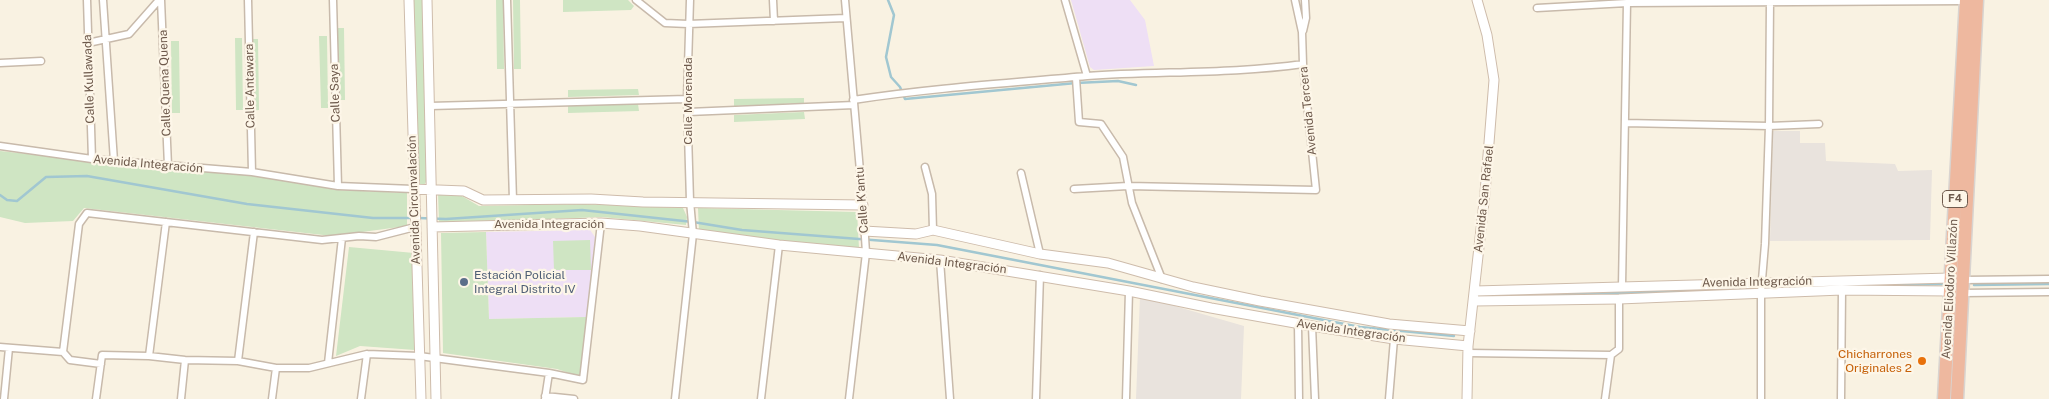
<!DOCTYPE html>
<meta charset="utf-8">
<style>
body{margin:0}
canvas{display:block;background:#f9f2e2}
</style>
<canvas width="2049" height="399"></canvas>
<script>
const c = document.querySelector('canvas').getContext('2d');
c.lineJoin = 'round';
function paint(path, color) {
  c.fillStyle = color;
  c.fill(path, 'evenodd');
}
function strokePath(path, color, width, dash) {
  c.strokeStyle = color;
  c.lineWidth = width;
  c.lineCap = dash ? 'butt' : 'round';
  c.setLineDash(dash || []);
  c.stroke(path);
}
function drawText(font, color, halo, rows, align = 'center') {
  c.font = font + ' "Public Sans",sans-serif';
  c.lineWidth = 4.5;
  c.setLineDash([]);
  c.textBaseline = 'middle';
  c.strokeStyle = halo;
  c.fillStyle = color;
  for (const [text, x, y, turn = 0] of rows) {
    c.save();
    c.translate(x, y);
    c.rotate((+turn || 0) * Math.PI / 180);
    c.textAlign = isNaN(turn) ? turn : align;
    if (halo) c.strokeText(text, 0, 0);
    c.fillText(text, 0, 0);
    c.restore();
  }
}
const industrial = new Path2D(`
 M1773 131H1800V143H1825L1826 161 1895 164 1898 171 1932 170 1930 240 1770 241Z
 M1140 296 1244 326 1241 399H1136Z`);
const education = new Path2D(`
 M1071 0H1130L1145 20 1154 66 1094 70 1090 67Z
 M590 230 595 237 587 317 489 319 486 232Z`);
const green = new Path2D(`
 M413 0H423L426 182 424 185H420L418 182Z
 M496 0H503L504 69H497Z
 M513 0H520L521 69H514Z
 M563 0H628L634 6 631 10 563 12Z
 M337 28H344L345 100H338Z
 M319 36H327L328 108H321Z
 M235 38H242L243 110H236Z
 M251 39H258L259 110 252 111Z
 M171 41H179L180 113H172Z
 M638 89 639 95 568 97V90Z
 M804 98V103L734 106V99Z
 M638 104 639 111 568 113V106Z
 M804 112 805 119 734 122V115Z
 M0 151 168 169 255 176 337 190 407 193V226L332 236 84 208 73 221 25 223 0 217Z
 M438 193 460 195 479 206 584 204 683 208 687 217 686 225 602 217 439 223Z
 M698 208 857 212 859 248 781 241 699 231Z
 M486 232 489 319 587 317 584 378 557 369 443 353 441 233Z
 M590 240 591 270H554L553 241Z
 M349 247 414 253 415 350 360 346 336 356Z`);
const stream = new Path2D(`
 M888 0 894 15 886 57 891 77 900 87 905 99 1076 83 1118 81 1136 85
 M0 195 7 200 17 201 46 177 87 176 247 204 373 218H413
 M418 218 446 219 582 210 693 222 742 230 937 245 1360 327 1454 336
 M1974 285 2049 284
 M1834 286 1946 284
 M1486 296 1627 293 1749 288`);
const street = new Path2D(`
 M87 0 92 159
 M103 0 114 161
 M161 0 168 166
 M248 0 252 172
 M333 0 338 186
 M507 0 513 200
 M636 0 665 23 688 24 846 18
 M773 0 774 21
 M845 0 863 205 866 253 849 399
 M1065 0 1087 76
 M1537 8 1627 3 1966 1
 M1303 31 1306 18 1305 0
 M88 43 129 34 159 0
 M0 63 41 61
 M1076 78 1079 122 1101 124 1123 157 1132 203 1162 279
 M853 100C931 88 1009 83 1087 76 1159 71 1232 74 1303 64
 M430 106 687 99
 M688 112 854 105
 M1625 123 1769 126 1819 124
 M0 146 92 159 252 172 338 186 413 189
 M925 167 932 194 933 230
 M1021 173 1040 254
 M1074 189 1128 186 1316 190 1303 64 1302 32 1295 0
 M940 260 950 399
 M1964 280 2049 279
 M1622 286 1627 3
 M1963 293 2049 292
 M1298 324 1299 399
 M1312 326 1315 399
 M0 347 63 352 70 360 101 364
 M63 352 79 224 87 213 322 240 359 236 376 237 415 227
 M1468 353 1611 355
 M149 356 166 222
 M238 361 254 232
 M328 363 342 238
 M545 396 574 399
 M4 399 9 348
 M96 399 102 355 149 356 185 360 238 361 276 368H309L367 354 419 356 549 373 583 380 601 223
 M181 399 185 360
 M272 399 276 368
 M361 399 367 354
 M545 399 549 373
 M675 399 693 234 690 201 687 99 690 0
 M761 399 779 245
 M1036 399 1040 275
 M1126 399 1129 291
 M1389 399 1394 339
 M1605 399 1611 355 1619 349V299
 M1761 399V292L1765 244 1769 126 1770 1
 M1841 399 1842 290`);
const secondary = new Path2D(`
 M409 0 421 399
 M427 0 436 399
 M413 189 464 191 483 200 591 199 643 202 863 205
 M432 227 601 223 640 226 779 245 940 260 1129 291 1211 308 1312 326 1394 339 1468 346
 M864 231 916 234 933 230 1040 254 1108 263 1193 287 1260 301 1389 324 1470 331
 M1475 291 1950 278
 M1474 301 1619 299 1842 290 1950 291
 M1467 399 1468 346 1485 193 1494 80 1487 35 1477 0`);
const highway = new Path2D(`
 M1944 399 1966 0
 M1957 399 1977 0`);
const markers = [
 [464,282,5,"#5c6f8a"],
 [1922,361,5,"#e8710a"]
];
const shields = [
 [1955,199,25]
];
const shieldNames = [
 ["F4",1955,199]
];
const streetNames = [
 ["Calle Kullawada",89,79,-92],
 ["Calle Quena Quena",165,83,-92],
 ["Calle Antawara",250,86,-91],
 ["Calle Saya",335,93,-92],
 ["Calle Morenada",688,101,-90],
 ["Avenida Tercera",1308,111,-96],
 ["Avenida Integración",148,164,5],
 ["Avenida San Rafael",1484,199,-84],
 ["Avenida Circunvalación",414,200,-92],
 ["Calle K'antu",862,200,-94],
 ["Avenida Integración",549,224],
 ["Avenida Integración",952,263,7],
 ["Avenida Integración",1757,282,-1],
 ["Avenida Eliodoro Villazón",1950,289,-87],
 ["Avenida Integración",1351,331,8]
];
const serviceNames = [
 ["Estación Policial",474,275],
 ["Integral Distrito IV",474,289]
];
const foodNames = [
 ["Chicharrones",1912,354],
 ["Originales 2",1912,368]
];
paint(industrial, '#e9e3dd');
paint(education, '#eedff5');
paint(green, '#cfe5c3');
strokePath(stream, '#a1c7d1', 2.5);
strokePath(street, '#c8baab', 9);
strokePath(secondary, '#cebcab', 11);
strokePath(highway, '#d9d4d0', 15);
strokePath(street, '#fff', 6);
strokePath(secondary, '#fff', 9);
strokePath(highway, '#eeb89f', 12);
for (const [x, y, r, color] of markers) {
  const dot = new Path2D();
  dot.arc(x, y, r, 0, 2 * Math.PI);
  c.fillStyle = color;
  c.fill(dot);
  strokePath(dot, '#fdf6e8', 2);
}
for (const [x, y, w] of shields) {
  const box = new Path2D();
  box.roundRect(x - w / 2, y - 8.5, w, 17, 4);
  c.fillStyle = '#fdf6e8';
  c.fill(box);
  strokePath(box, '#6e5a4c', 1);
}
drawText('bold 11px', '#6e5a4c', null, shieldNames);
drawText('12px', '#6e5a4c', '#fdf6e8', streetNames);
drawText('12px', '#4e5e75', '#fdf6e8', serviceNames, 'left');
drawText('12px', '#c56008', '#fdf6e8', foodNames, 'right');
</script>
